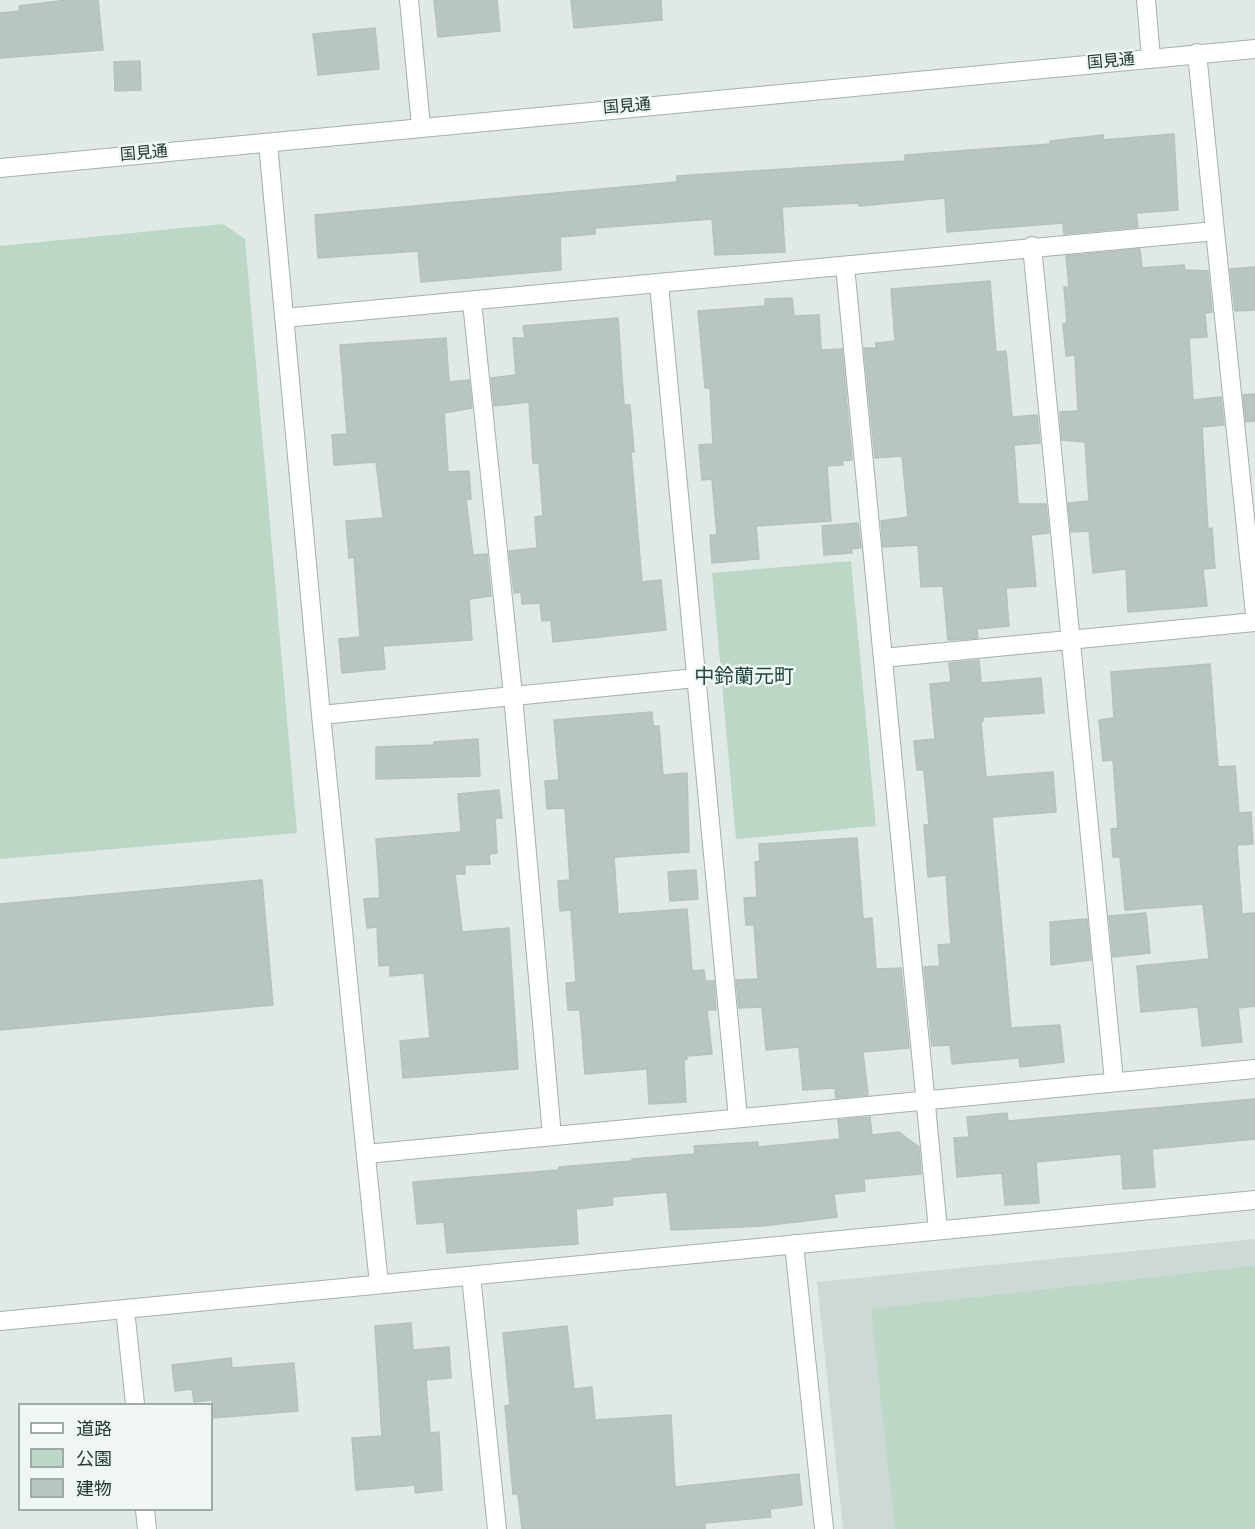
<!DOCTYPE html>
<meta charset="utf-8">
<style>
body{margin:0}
#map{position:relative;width:1255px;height:1529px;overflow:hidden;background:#e0e9e6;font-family:Poppins,"Noto Sans JP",sans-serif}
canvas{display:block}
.legend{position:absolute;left:18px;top:1403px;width:195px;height:108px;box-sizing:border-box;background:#eff6f3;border:2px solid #9daaa7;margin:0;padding:8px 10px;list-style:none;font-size:18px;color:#223834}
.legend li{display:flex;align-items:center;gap:12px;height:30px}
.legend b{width:30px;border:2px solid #9daaa7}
</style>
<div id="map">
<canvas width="1255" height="1529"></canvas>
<ul class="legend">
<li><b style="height:8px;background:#fff"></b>道路</li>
<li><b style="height:16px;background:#bad8c5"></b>公園</li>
<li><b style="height:16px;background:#b8c6c2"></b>建物</li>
</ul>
</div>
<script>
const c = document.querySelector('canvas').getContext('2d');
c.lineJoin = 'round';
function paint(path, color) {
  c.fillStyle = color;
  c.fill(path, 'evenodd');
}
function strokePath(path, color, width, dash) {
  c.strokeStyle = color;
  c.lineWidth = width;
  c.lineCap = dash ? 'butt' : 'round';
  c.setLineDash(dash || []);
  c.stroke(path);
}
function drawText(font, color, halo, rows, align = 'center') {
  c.font = font + ' Poppins,"Noto Sans JP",sans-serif';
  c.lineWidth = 5;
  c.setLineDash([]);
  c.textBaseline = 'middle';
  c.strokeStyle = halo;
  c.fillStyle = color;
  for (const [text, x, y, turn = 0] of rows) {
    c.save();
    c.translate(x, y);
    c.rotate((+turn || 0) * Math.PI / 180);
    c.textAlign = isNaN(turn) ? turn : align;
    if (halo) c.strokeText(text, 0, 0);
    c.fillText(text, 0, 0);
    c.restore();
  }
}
const built = new Path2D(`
 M1255 1239V1529H843L817 1282Z`);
const green = new Path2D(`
 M223 224 245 239 297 833 0 859V246Z
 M851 561 876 826 736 839 712 573Z
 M1255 1266V1529H895L871 1309Z`);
const building = new Path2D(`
 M67 0H98L103 50 0 58V13L20 11 19 6Z
 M434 0H497L500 31 438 37Z
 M571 0H661L662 20 574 28Z
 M375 28 379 69 318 75 313 34Z
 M140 61 141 90 115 91 114 62Z
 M1174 134 1178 210 1136 213 1138 227 1064 234 1063 223 947 232 945 198 859 206V203L782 207 785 252 715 255 712 219 595 228V234L560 237 561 270 421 282 418 251 318 258 315 215 677 182V176L905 161V155L1050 144V141L1103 135V140Z
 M1140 249 1142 268 1184 265 1185 270 1208 271 1212 312 1205 313 1207 337 1189 338 1193 400 1221 397 1224 425 1202 427 1208 529 1212 528 1215 568 1203 569 1207 606 1128 612 1126 569 1093 573 1089 531 1071 532 1068 503 1089 501 1085 442 1062 440 1060 412 1078 411 1075 355 1066 356 1063 324 1067 323 1064 287H1069L1066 256Z
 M1255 267V310L1235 311 1230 269Z
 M990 281 996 352 1006 351 1012 417 1037 415 1040 443 1014 445 1018 504H1046L1049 533 1031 535 1036 586 1006 588 1009 626 977 629 978 638 948 640 943 586 921 587 918 545 883 547 881 521 908 517 902 456 875 458 864 348H876V343L895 341 891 289Z
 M792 298 794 316 819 315 821 350 842 349 852 460 842 461 843 465 827 466 831 521 756 526 759 559 712 563 710 535H717L712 479 702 480 699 445 713 444 710 388H705L698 311 765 306V299Z
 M618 318 624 405H630L634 452H631L642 582 661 580 666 630 553 642 551 620 542 621 540 603 522 604 521 592 514 593 509 551 537 548 535 517 543 516 539 463H533L529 402 494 406 491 378 516 375 513 338H525L523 326Z
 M446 338 449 382 469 380 472 408 444 413 448 472 469 471 471 499H466L473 555 487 554 491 596 469 599 472 640 383 646 385 669 342 673 339 639 360 637 354 557 349 558 346 521 383 518 376 462 334 465 332 435 347 434 340 345Z
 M1255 394V421L1246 422 1243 395Z
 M858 523 861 548 851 549 852 553 824 555 822 526Z
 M979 660 981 683 1041 678 1044 713 983 717V721L981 722 986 777 1053 772 1056 812 992 817 1011 1028 1060 1025 1064 1062 1020 1067 1019 1058 952 1064 950 1045 932 1046 924 967 940 966 938 945 951 944 946 875 928 877 924 825H929L924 770H917L914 741 935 739 930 684 951 682 949 663Z
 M1210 664 1218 767 1235 766 1239 813 1251 812 1253 844 1237 845 1242 914 1255 913V1006L1238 1008 1242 1042 1202 1046 1198 1007 1141 1012 1137 966 1209 959 1203 904 1125 910 1120 857H1113L1111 829 1118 828 1113 760 1103 761 1099 720 1114 718 1111 672Z
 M652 712 653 726H659L663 775 687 773 689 852 614 857 618 914 687 909 692 971 704 970 705 981H714L716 1010H707L712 1054 687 1056V1059L684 1060 686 1102 649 1104 647 1069 585 1074 580 1010H568L566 983 576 982 571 910 560 911 558 881 570 880 565 808 547 809 545 781 559 780 554 720Z
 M478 739 480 776 376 779V747L434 745V742Z
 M499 790 502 818H495L497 853 489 854 490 864 465 865V874H455L462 932 509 928 518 1069 403 1078 400 1041 430 1038 424 973 390 976V965L379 966 377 927 367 928 364 899 380 898 376 839 461 832 458 794Z
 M857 838 863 919 872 918 876 969 901 968 909 1048 863 1052 868 1095 836 1098 835 1088 803 1090 799 1047 766 1050 762 1007 739 1008 736 980 758 979 754 925H746L744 898 757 897 755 862 760 861 759 844Z
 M696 870 698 899 670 901 668 872Z
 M262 880 273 1005 0 1030V904Z
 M1146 913 1150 953 1113 957 1109 916Z
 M1087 919 1091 960 1051 965 1050 922Z
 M1255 1099V1139L1152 1149 1155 1187 1123 1189 1121 1154 1036 1162 1039 1203 1005 1205 1002 1173 957 1177 954 1138 969 1137 967 1117 1007 1113 1008 1121Z
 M870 1117 872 1135 899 1132 919 1147 921 1174 864 1179 865 1191 834 1194 837 1217 763 1226 671 1230 667 1192 612 1197 613 1205 576 1209 578 1244 447 1253 444 1222 417 1224 413 1182 559 1170V1167L632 1161V1159L695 1154 694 1146 758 1142V1147L840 1139 838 1120Z
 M411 1323 413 1350 449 1347 451 1378 426 1380 430 1433 439 1432 442 1490 415 1493V1485L356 1490 352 1438 382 1436 375 1326Z
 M567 1326 574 1389 592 1387 595 1420 671 1415 675 1487 799 1474 802 1505 770 1509 771 1517 705 1523V1529H522L518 1494H513L505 1406 510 1405 503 1333Z
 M231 1358 232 1368 294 1363 298 1411 212 1418V1400L194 1402 192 1389 175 1391 172 1365Z`);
const minor = new Path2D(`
 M409 0 421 126
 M1146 0 1151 58
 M268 143 321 715 379 1284
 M0 168 1255 49
 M1215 231 1255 614
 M1032 246 1114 1081
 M845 266 938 1230
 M659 284 738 1118
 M472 302 513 695 552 1136
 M284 318 1215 231 1197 53
 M883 658 1255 622
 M321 715 696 678
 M366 1154 1255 1069
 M794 1244 824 1529
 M471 1276 497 1529
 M125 1309 135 1404
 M0 1321 1255 1200
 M145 1510 147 1529`);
const streetNames = [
 ["国見通",1111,62,-5],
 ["国見通",627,107,-5],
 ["国見通",144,154,-5]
];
const quarterNames = [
 ["中鈴蘭元町",744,678]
];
paint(built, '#ced9d5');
paint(green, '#bad8c5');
paint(building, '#b8c6c2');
strokePath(building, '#b3c2bd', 1.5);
strokePath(minor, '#a3b0ad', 20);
strokePath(minor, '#fff', 18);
drawText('16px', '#223834', '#eff6f3', streetNames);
drawText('20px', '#204742', '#eff6f3', quarterNames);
</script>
